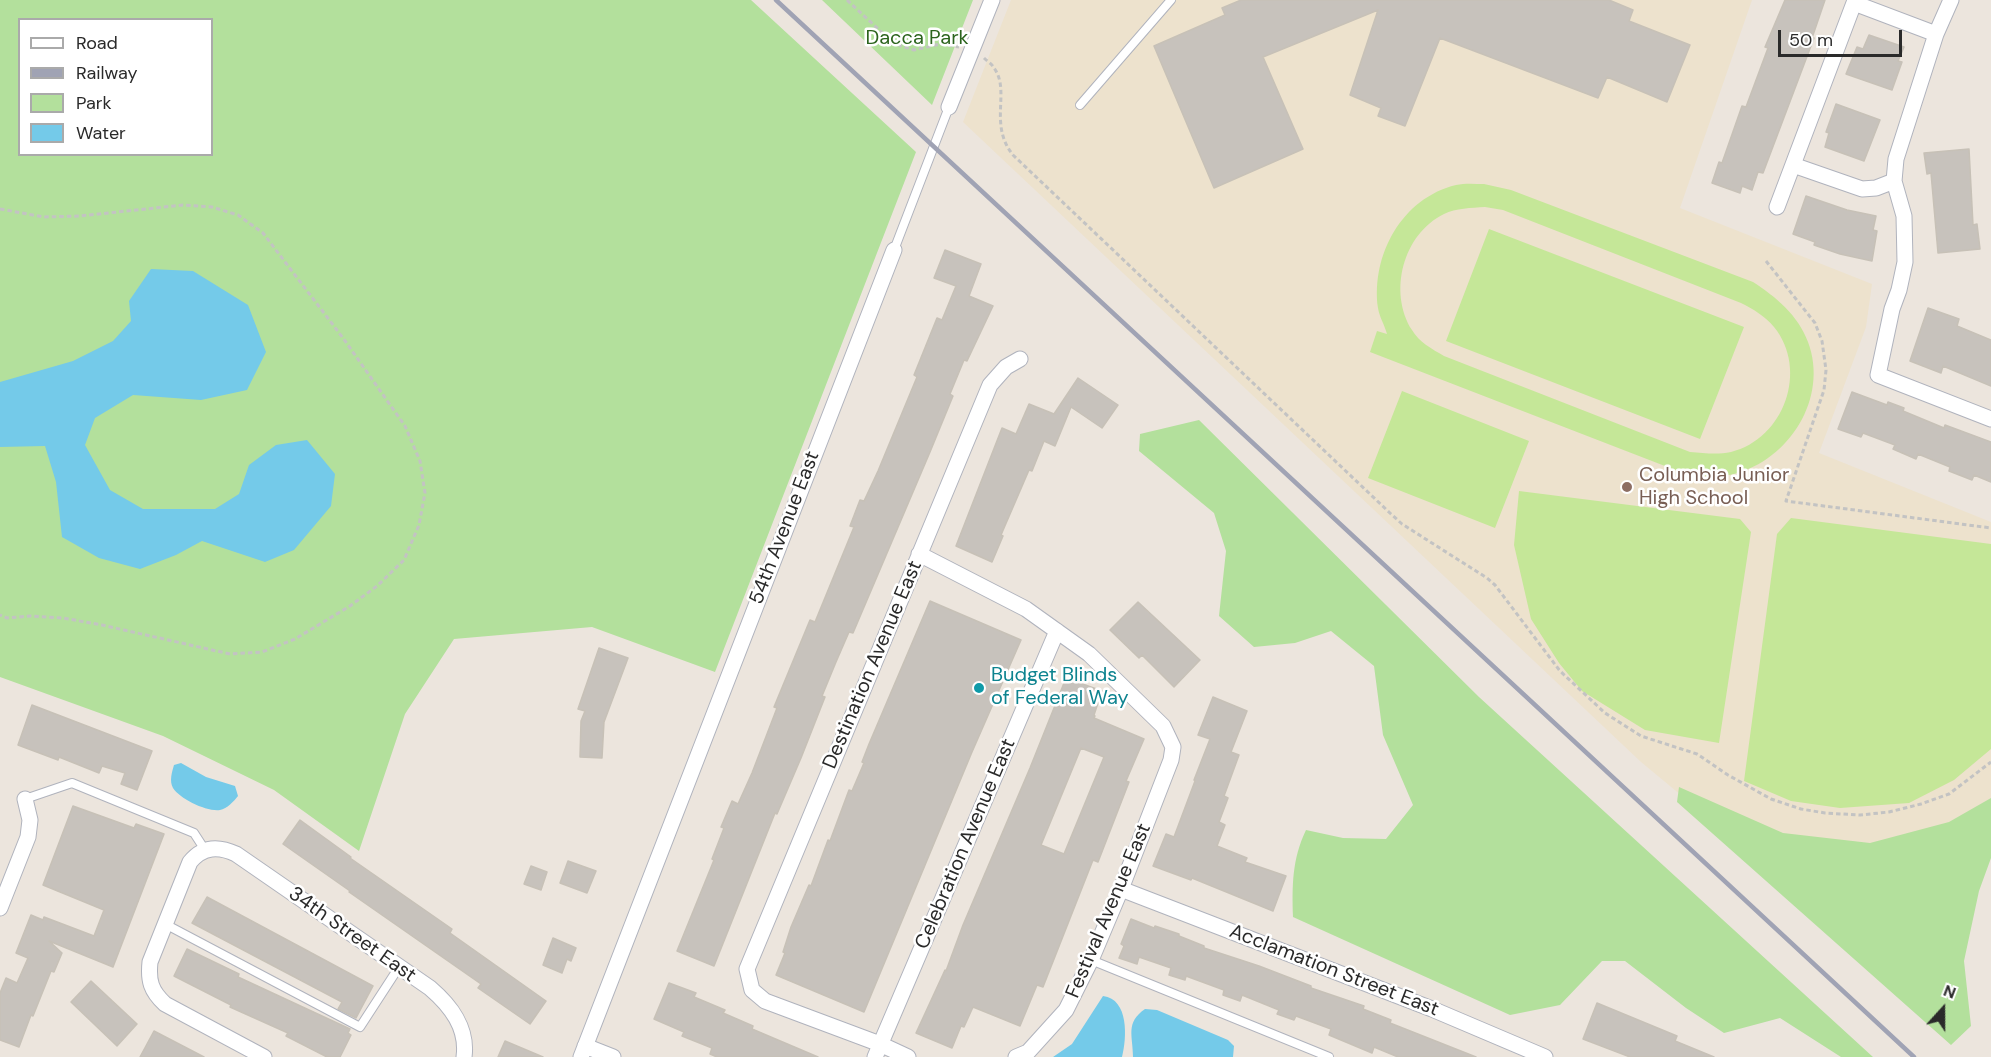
<!DOCTYPE html>
<style>
body{margin:0}
#map{position:relative;width:1991px;height:1057px;overflow:hidden;background:#ece5dd;font-family:"DM Sans",sans-serif}
canvas{display:block}
.legend{position:absolute;left:18px;top:18px;width:195px;height:138px;box-sizing:border-box;background:#fff;border:2px solid #aaa;margin:0;padding:8px 10px;list-style:none;font-size:18px;color:#2a2a2a}
.legend li{display:flex;align-items:center;gap:12px;height:30px}
.legend b{width:30px;border:2px solid #aaa}
.north{position:absolute;left:1913px;top:979px;width:60px;height:60px;-webkit-text-stroke:4px #fff;paint-order:stroke;rotate:21deg;font-size:16px;font-weight:700;line-height:24px;text-align:center;color:#2a2a2a}
.north::after{content:'';display:block;margin:auto;width:21px;height:27px;background:#2a2a2a;clip-path:polygon(50% 0,100% 100%,50% 72%,0 100%)}
.scale{position:absolute;left:1778px;top:30px;width:124px;height:27px;box-sizing:border-box;border:3px solid #2a2a2a;border-top:0;padding-left:8px;font-size:18px;line-height:21px;white-space:nowrap;color:#2a2a2a;-webkit-text-stroke:4px #fff;paint-order:stroke}
</style>
<div id="map">
<canvas width="1991" height="1057"></canvas>
<ul class="legend">
<li><b style="height:8px;background:#fff"></b>Road</li>
<li><b style="height:8px;background:#a0a3b4"></b>Railway</li>
<li><b style="height:16px;background:#b3e09c"></b>Park</li>
<li><b style="height:16px;background:#74cae9"></b>Water</li>
</ul>
<div class="north">N</div>
<div class="scale">50 m</div>
</div>
<script>
const c = document.querySelector('canvas').getContext('2d');
c.lineJoin = 'round';
function paint(path, color) {
  c.fillStyle = color;
  c.fill(path, 'evenodd');
}
function strokePath(path, color, width, dash) {
  c.strokeStyle = color;
  c.lineWidth = width;
  c.lineCap = dash ? 'butt' : 'round';
  c.setLineDash(dash || []);
  c.stroke(path);
}
function drawText(font, color, halo, rows, align = 'center') {
  c.font = font + ' "DM Sans",sans-serif';
  c.lineWidth = 5;
  c.setLineDash([]);
  c.textBaseline = 'middle';
  c.strokeStyle = halo;
  c.fillStyle = color;
  for (const [text, x, y, turn = 0] of rows) {
    c.save();
    c.translate(x, y);
    c.rotate((+turn || 0) * Math.PI / 180);
    c.textAlign = isNaN(turn) ? turn : align;
    if (halo) c.strokeText(text, 0, 0);
    c.fillText(text, 0, 0);
    c.restore();
  }
}
const education = new Path2D(`
 M1011 0H1752L1680 208 1872 284 1866 327 1819 453 1991 522V853L1914 988 1641 762 963 122Z`);
const green = new Path2D(`
 M0 0H751L916 152 715 672 592 627 454 639 405 714 359 851 274 790 163 736 0 677ZM20 20H212V154H20Z
 M822 0H973L932 105Z
 M1199 420 1479 697 1873 1057H1841L1780 1018 1724 1033 1686 1008 1625 961H1602L1560 1005 1510 1015 1293 917C1292 886 1292 859 1306 830L1343 838 1386 839 1413 805 1383 735 1374 666 1331 631 1295 643 1254 647 1219 616 1226 551 1214 513 1139 451 1140 434Z
 M1679 787 1783 833 1870 843 1949 822 1991 798V858L1979 891 1964 961 1971 1026 1951 1045 1677 802Z`);
const pitch = new Path2D(`
 M1484 184 1511 190 1753 282C1776 297 1798 315 1808 342 1829 398 1789 460 1734 474 1717 478 1700 475 1683 473L1370 352 1377 331 1387 334C1385 326 1379 316 1378 308 1371 255 1402 198 1456 185 1465 183 1475 184 1484 184ZM1485 207 1503 210 1741 303C1753 309 1765 316 1774 327 1809 370 1784 439 1731 452 1717 455 1704 453 1690 452L1444 356C1432 349 1419 342 1412 330 1388 292 1403 234 1444 214 1456 208 1471 208 1485 207Z
 M1489 229 1744 327 1700 439 1446 341Z
 M1402 391 1529 441 1495 528 1368 478Z
 M1519 491 1740 519 1751 532 1719 743 1645 730 1582 691 1559 663 1531 619 1514 545Z
 M1791 518 1991 544V749L1954 780 1909 803 1840 808 1791 801 1744 781 1777 534Z`);
const water = new Path2D(`
 M151 269 193 271 248 305 266 352 247 390 201 400 133 395 95 418 85 445 110 490 143 509H215L239 494 249 465 276 445 307 440 335 474 331 506 294 550 265 562 202 541 176 555 140 569 99 558 62 537 56 482 45 446 0 447V382L73 361 113 341 131 321 129 301Z
 M181 763 206 777 235 786 238 796C234 801 227 809 220 810 207 812 180 799 173 788 169 781 172 772 174 765Z
 M1103 996C1129 999 1127 1038 1122 1057H1053L1072 1044Z
 M1145 1009 1157 1010 1228 1040 1234 1046 1233 1057H1133C1133 1035 1125 1023 1145 1009Z`);
const building = new Path2D(`
 M1241 0H1609L1633 10 1629 21 1690 45 1667 102 1607 77 1598 98 1440 38 1405 126 1378 116 1381 108 1350 95 1378 10 1263 57 1303 149 1214 188 1154 46 1225 15 1222 8Z
 M1785 0H1825L1812 38H1814L1763 173 1758 172 1752 190 1742 186 1740 193 1712 183 1719 162 1722 163 1742 106 1746 107 1768 48 1765 47Z
 M1869 35 1904 47 1898 61 1902 62 1892 90 1846 74 1857 47 1863 49Z
 M1836 104 1880 120 1864 161 1825 147 1829 133 1826 132Z
 M1969 149 1973 225 1977 224 1980 249 1938 253 1931 173 1927 174 1924 153Z
 M1806 196 1847 210 1876 216 1873 230 1877 231 1872 261 1840 254 1814 245 1815 242 1793 234Z
 M945 250 981 264 969 296 993 306 967 361 964 360 950 394 953 396 930 452 853 633 849 632 836 662 822 696 825 697 801 758 777 814 775 813 714 966 677 951 714 860 712 859 724 828 721 827 732 801 738 804 752 773 777 708 774 707 810 620 815 622 854 527 850 526 860 500 864 501 878 471 917 377 914 375 937 318 942 320 956 286 934 278Z
 M1928 308 1959 319 1957 326 1991 340V386L1943 366 1941 373 1910 361Z
 M1078 378 1118 405 1102 428 1071 407 1055 446 1044 441 1032 471 1029 470 1001 535 1003 536 992 562 956 546 1002 428 1016 434 1029 404 1054 414Z
 M1852 392 1887 405 1888 402 1904 408 1903 411 1944 428 1945 425 1991 442V482L1974 475 1972 480 1949 471 1950 467 1918 454 1916 459 1893 449 1895 445 1863 433 1861 437 1838 429Z
 M930 601 1021 640 972 752 864 1012 776 975 785 953 783 952 791 927 809 885 811 886 828 840 830 841 849 790 852 791 864 763 862 762 869 744Z
 M1138 602 1200 660 1174 687 1142 655 1139 658 1110 630Z
 M599 648 628 658 604 722 602 758 580 757 581 721 585 711 578 709Z
 M1066 678 1102 691 1094 715 1095 716 1094 718 1144 739 1126 781 1129 782 1098 862 1093 860 1043 987 1037 985 1020 1026 973 1007 964 1027 961 1026 952 1048 916 1033 945 970 946 971 963 925 1030 768ZM1081 748 1104 757 1064 854 1041 845Z
 M1213 697 1247 711 1231 752 1239 755 1224 796 1228 798 1219 822 1225 825 1217 846 1247 858 1245 862 1286 876 1273 911 1192 878 1191 880 1153 866 1166 834 1174 837 1195 781 1194 780 1210 739 1198 735Z
 M32 705 152 751 137 790 121 784 125 773 102 766 99 773 59 757 58 760 18 745Z
 M73 806 134 828 136 824 164 834 113 967 49 941 62 953 54 972 51 971 33 1016 31 1015 19 1047 0 1040V993L6 978 17 983 28 958 16 953 31 915 43 920 44 917 94 936 104 910 43 885Z
 M300 820 351 857 350 858 452 929 450 933 546 1001 530 1024 478 988 481 984 349 892 350 891 283 844Z
 M568 861 596 871 587 893 560 883Z
 M531 866 547 872 541 890 524 884Z
 M207 897 373 986 356 1018 338 1009 342 1002 192 923Z
 M1131 919 1154 928 1155 926 1179 934V936L1204 946V948L1259 966 1311 986V988L1364 1006 1363 1009 1391 1020 1390 1023 1476 1057H1398L1374 1047 1372 1053 1329 1035 1331 1029 1296 1016 1294 1020 1277 1014 1279 1010 1242 995 1240 1001 1223 995 1224 990 1186 976 1185 980 1169 975 1171 968 1139 957 1137 964 1119 958 1124 946 1121 944Z
 M553 938 576 948 571 961 567 959 562 973 543 965Z
 M187 949 239 974 238 977 350 1029 348 1033 351 1035 340 1057H327L286 1036 288 1033 230 1007 231 1005 174 976Z
 M91 981 137 1024 117 1046 71 1002Z
 M669 983 696 993 694 997 725 1010 723 1013 753 1026 752 1029 818 1057H717L710 1054 712 1048 682 1036 684 1032 654 1019Z
 M1597 1003 1677 1036 1675 1041 1714 1057H1630L1583 1039Z
 M154 1031 204 1057H140Z
 M505 1041 543 1057H498Z`);
const path = new Path2D(`
 M847 0 891 41 901 46 914 50 940 44 959 47
 M984 58C987 61 992 64 994 68 1011 91 988 124 1013 155L1391 514 1402 524 1487 578 1495 585 1560 671 1605 713 1641 736 1697 754 1728 775 1771 799 1801 809 1825 813 1860 815 1889 812 1921 804 1949 794 1991 762
 M0 209 44 217 80 216 183 205 212 207 238 215 263 233 343 338 405 426 420 461 425 493 419 525 404 560 377 586 350 606 295 639 262 652 230 654 102 625 63 618 30 616 7 618 0 615
 M1766 261 1815 323 1822 341 1826 370 1824 390 1786 501 1991 528`);
const lane = new Path2D(`
 M1080 105 1171 0
 M894 250 949 107
 M25 799 72 783 194 833 205 850
 M165 924 360 1027 399 967
 M1091 960 1329 1057`);
const street = new Path2D(`
 M1951 0 1936 34 1896 159 1894 181 1904 216 1905 262 1899 290 1892 309 1878 375 1991 419
 M949 107 992 0
 M1793 165 1862 189 1876 188 1894 181
 M1777 207 1854 3 1936 34
 M919 554 1026 609 1089 654 1163 726 1173 747 1171 760 1121 889 1091 960 1066 1010 1028 1052 1016 1057
 M1121 889 1432 1009 1545 1057
 M0 908 28 837 30 820 25 799
 M585 1046 613 1057
 M264 1057 165 1004C151 991 148 981 150 962L190 862C203 846 219 846 236 854L430 988C451 1006 468 1028 464 1057
 M581 1057 894 250
 M875 1057 1057 631
 M908 1057 880 1044 765 1001 752 990 747 969 990 385 1006 367 1020 359`);
const rail = new Path2D(`
 M776 0 1914 1057`);
const markers = [
 [1627,487,6,"#8d6e63"],
 [979,688,6,"#0f9aa8"]
];
const parkNames = [
 ["Dacca Park",917,39]
];
const educationNames = [
 ["Columbia Junior",1639,476],
 ["High School",1639,499]
];
const streetNames = [
 ["54th Avenue East",785,528,-69],
 ["Destination Avenue East",873,665,-67],
 ["Celebration Avenue East",966,844,-67],
 ["Festival Avenue East",1109,911,-67],
 ["34th Street East",352,935,35],
 ["Acclamation Street East",1334,971,21]
];
const cultureNames = [
 ["Budget Blinds",991,676],
 ["of Federal Way",991,699]
];
paint(education, '#ede2cd');
paint(green, '#b3e09c');
paint(pitch, '#c5e798');
paint(water, '#74cae9');
paint(building, '#c7c2bc');
strokePath(building, '#c7c1b7', 1.5);
strokePath(lane, '#b0b3bd', 10);
strokePath(street, '#b0b3bd', 17);
strokePath(path, '#c3c3c3', 3, [4.5, 3]);
strokePath(lane, '#fff', 8);
strokePath(street, '#fff', 15);
strokePath(rail, '#a0a3b4', 4.5);
for (const [x, y, r, color] of markers) {
  const dot = new Path2D();
  dot.arc(x, y, r, 0, 2 * Math.PI);
  c.fillStyle = color;
  c.fill(dot);
  strokePath(dot, '#fff', 2);
}
drawText('20px', '#2c641d', '#fff', parkNames);
drawText('20px', '#785e54', '#fff', educationNames, 'left');
drawText('20px', '#2a2a2a', '#fff', streetNames);
drawText('20px', '#0d838f', '#fff', cultureNames, 'left');
</script>
